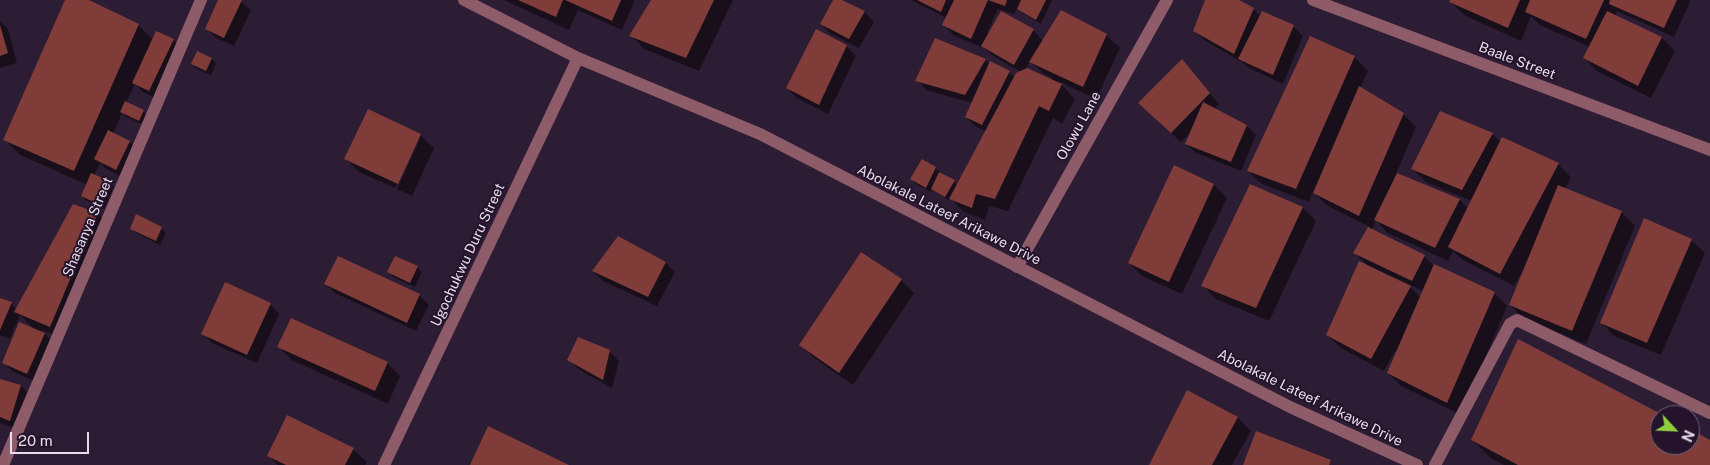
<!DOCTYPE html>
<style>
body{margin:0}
#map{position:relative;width:1710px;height:465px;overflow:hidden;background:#2d1d34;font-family:"Public Sans",sans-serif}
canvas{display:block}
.north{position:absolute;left:1650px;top:405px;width:50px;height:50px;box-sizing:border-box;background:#24132a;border:1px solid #726377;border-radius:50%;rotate:115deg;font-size:14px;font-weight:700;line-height:20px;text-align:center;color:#e7dceb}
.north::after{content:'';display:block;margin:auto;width:18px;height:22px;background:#90cd41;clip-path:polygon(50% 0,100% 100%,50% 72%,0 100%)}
.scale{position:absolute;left:10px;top:432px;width:79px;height:22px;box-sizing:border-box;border:2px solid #e7dceb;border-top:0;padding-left:6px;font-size:15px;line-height:18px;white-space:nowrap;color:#e7dceb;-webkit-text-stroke:4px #24132a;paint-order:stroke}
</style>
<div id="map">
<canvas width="1710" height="465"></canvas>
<div class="north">N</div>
<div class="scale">20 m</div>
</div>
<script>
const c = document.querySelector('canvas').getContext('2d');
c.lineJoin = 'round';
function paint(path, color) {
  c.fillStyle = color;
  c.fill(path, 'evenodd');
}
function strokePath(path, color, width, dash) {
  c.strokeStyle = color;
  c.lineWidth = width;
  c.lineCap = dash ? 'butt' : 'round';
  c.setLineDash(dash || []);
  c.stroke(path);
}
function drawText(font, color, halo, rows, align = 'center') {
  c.font = font + ' "Public Sans",sans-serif';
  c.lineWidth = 4;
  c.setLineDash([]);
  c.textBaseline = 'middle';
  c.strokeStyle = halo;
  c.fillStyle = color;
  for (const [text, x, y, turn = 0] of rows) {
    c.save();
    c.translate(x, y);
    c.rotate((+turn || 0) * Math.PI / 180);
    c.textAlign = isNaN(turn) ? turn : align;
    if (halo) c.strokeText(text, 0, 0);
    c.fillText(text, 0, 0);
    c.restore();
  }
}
const shadow = new Path2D(`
 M67 0H86L138 25 153 40H173L183 49 159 100 143 92 135 84 126 103 143 111 148 116 144 125 126 117 122 113 113 134 130 142 139 152 126 179 105 168 100 163 94 176 109 182 114 187 104 209 87 201 82 196 88 185 20 155 4 139Z
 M220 0H239L251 10 234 46 216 38 207 28Z
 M504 0H635L622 30 578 10 569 30Z
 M653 0H733L699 71 644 49 631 35Z
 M834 0H839L865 12 874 22 859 48 831 34 821 24Z
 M911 0H1052L1041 24 1023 13 1018 7 1014 14 998 9 987 33 1033 30 1043 41 1106 35 1120 48 1096 99 1058 81 1075 99 1062 124 1053 118 1008 211 989 206 985 220 964 212 951 199 950 201 932 189 931 192 916 184 911 179 935 168 958 185 986 131 976 127 966 117 973 103 926 90 917 80 985 60 990 65 1009 72 1015 77 1021 72 992 55 982 45 981 47 953 35 944 25 947 18ZM1030 61 1044 74 1052 78 1051 81 1026 69Z
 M1207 0H1237L1253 9 1260 16 1293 26 1303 36 1283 84 1249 68 1243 63 1204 40 1195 31Z
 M1452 0H1691L1674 37 1617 11 1615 16 1662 38 1675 51 1651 98 1597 71 1584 58 1590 47 1540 25 1531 16 1521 41 1464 15 1451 2Z
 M0 21 8 29 17 63 0 68Z
 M1311 37 1354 57 1368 71 1360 88 1403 114 1416 127 1396 174 1460 200 1468 208 1472 201 1426 182 1413 169 1492 134 1501 142 1558 164 1571 177 1565 189 1621 212 1635 226 1586 344 1523 318 1510 305 1524 271 1523 270 1514 286 1463 260 1453 251 1448 261 1388 233 1376 221 1372 230 1424 256 1434 266 1494 293 1507 306 1461 415 1401 386 1388 373 1397 352 1395 351 1384 371 1341 348 1327 335 1368 266 1355 253 1370 227 1328 206 1313 192 1309 202 1262 184 1248 171ZM1396 278 1423 291 1420 297 1410 287 1395 280Z
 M846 46 856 56 828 114 797 98 787 88Z
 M212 59 216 64 211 75 197 69 192 64Z
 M1182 61 1219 104 1214 109 1247 126 1256 135 1241 171 1196 153 1186 144 1191 132 1181 142 1149 113Z
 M420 135 434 148 412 196 397 189 420 139H418L395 188 359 172 346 159Z
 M1175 167 1214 185 1227 198 1182 294 1142 276 1129 263Z
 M1251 185 1303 208 1316 221 1269 321 1216 299 1203 286Z
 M74 206 98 214 111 227 63 339 40 329 54 343 37 382 13 372 3 362 34 329 20 315 10 339 0 335V299L11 303 17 310Z
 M131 228H161L166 233 160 245 136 233Z
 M1691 240 1705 253 1661 355 1614 336 1601 322Z
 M666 263 675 272 657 306 603 281 593 271Z
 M417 267 422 272 415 287 393 277 389 272Z
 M901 280 914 293 853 385 814 358 801 345Z
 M326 284 419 295 429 305 416 331 335 293Z
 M270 304 279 314 257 363 212 343 203 333Z
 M1519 341 1661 415 1660 445H1690V430L1710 441V465H1504L1491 458 1472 440Z
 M279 347 387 363 400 376 388 404 292 360Z
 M609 351 619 361 612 388 578 369 569 359Z
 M0 380 21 386 30 396 19 429 0 423Z
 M1188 392 1238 418 1251 431 1232 465H1150Z
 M353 449 367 462 365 465H278L268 455Z`);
const building = new Path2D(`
 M65 0H89L139 24 74 171 3 140Z
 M218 0H242L224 38 205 29Z
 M518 0H563L556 17Z
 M565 0H621L612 21Z
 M651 0H714L686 58 629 36Z
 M833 0H842L865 11 849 39 820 24Z
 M917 0H946L941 12Z
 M954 0H1007L1005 6 988 0 971 39 942 25Z
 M1021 0H1046L1036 20 1017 9Z
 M1205 0H1239L1254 8 1234 54 1193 31Z
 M1450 0H1520L1508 28 1449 2Z
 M1530 0H1604L1586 39 1525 12Z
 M1610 0H1677L1664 28 1609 4Z
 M1061 10 1107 34 1083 87 1029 62Z
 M1001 11 1034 29 1014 65 981 46Z
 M1262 11 1294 25 1273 75 1238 59Z
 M1607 11 1662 37 1638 86 1583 58Z
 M0 25 8 53 0 56Z
 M816 29 847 45 819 105 786 88Z
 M156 31 174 39 149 91 132 83Z
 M1310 36 1355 56 1296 189 1247 171Z
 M935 38 986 59 965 95 915 81Z
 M197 51 212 58 206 71 191 64Z
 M1182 59 1210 93 1171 133 1138 103Z
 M990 61 1010 71 982 125 965 117Z
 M1027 68 1062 84 1049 111 1039 106 995 199 976 194 972 208 949 199 1016 73Z
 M1359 86 1404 113 1359 216 1313 193Z
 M125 101 144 110 139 121 120 112Z
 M1203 102 1247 125 1231 162 1185 144Z
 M368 109 421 134 398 184 344 159Z
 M1440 111 1493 133 1462 190 1411 169Z
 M108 130 130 141 116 170 94 159Z
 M1502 137 1559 163 1500 274 1448 247Z
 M922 159 936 167 926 188 910 179Z
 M1174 165 1214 184 1169 282 1128 263Z
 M939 172 955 180 945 197 931 189Z
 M91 173 110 181 100 205 81 196Z
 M1397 173 1460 199 1435 248 1374 220Z
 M1250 184 1303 207 1256 308 1201 286Z
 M1558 185 1622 211 1572 331 1509 305Z
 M73 204 98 213 50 327 14 312Z
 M136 214 162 227 156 241 130 229Z
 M1644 218 1692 239 1647 343 1600 323Z
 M1368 227 1425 255 1412 281 1353 253Z
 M618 236 666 262 648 297 592 271Z
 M861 252 902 279 839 373 799 345Z
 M338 256 420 294 407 323 324 284Z
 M395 256 418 266 410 283 387 272Z
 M1359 261 1411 286 1371 359 1326 335Z
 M1434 264 1495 292 1447 403 1387 373Z
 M225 282 271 303 247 355 201 334Z
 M0 298 12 302 0 330Z
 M291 318 388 362 375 391 277 347Z
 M19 322 45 333 27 374 2 363Z
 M578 337 610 350 603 380 567 360Z
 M1518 339 1663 415H1660V445H1690V429L1710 440V465H1518L1471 440Z
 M0 379 21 385 10 421 0 417Z
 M1187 390 1238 417 1212 465H1149Z
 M287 415 354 448 345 465H286L267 456Z
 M488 426 569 465H470Z
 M1256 431 1331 460 1329 465H1243Z`);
const minor = new Path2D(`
 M464 0 578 58 760 134 1290 407 1417 465
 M1313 0 1710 150
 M1017 267 1167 0
 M3 465 201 0
 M384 465 578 58
 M1435 465 1510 324 1517 320 1710 413`);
const streetNames = [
 ["Baale Street",1517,61,21],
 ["Olowu Lane",1079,126,-61],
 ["Abolakale Lateef Arikawe Drive",949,215,27],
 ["Shasanya Street",88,227,-67],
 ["Ugochukwu Duru Street",468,255,-65],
 ["Abolakale Lateef Arikawe Drive",1310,398,26]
];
paint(shadow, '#0007');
paint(building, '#7f3c39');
strokePath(minor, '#8e5b69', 12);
drawText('14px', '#e7dceb', '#24132a', streetNames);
</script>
